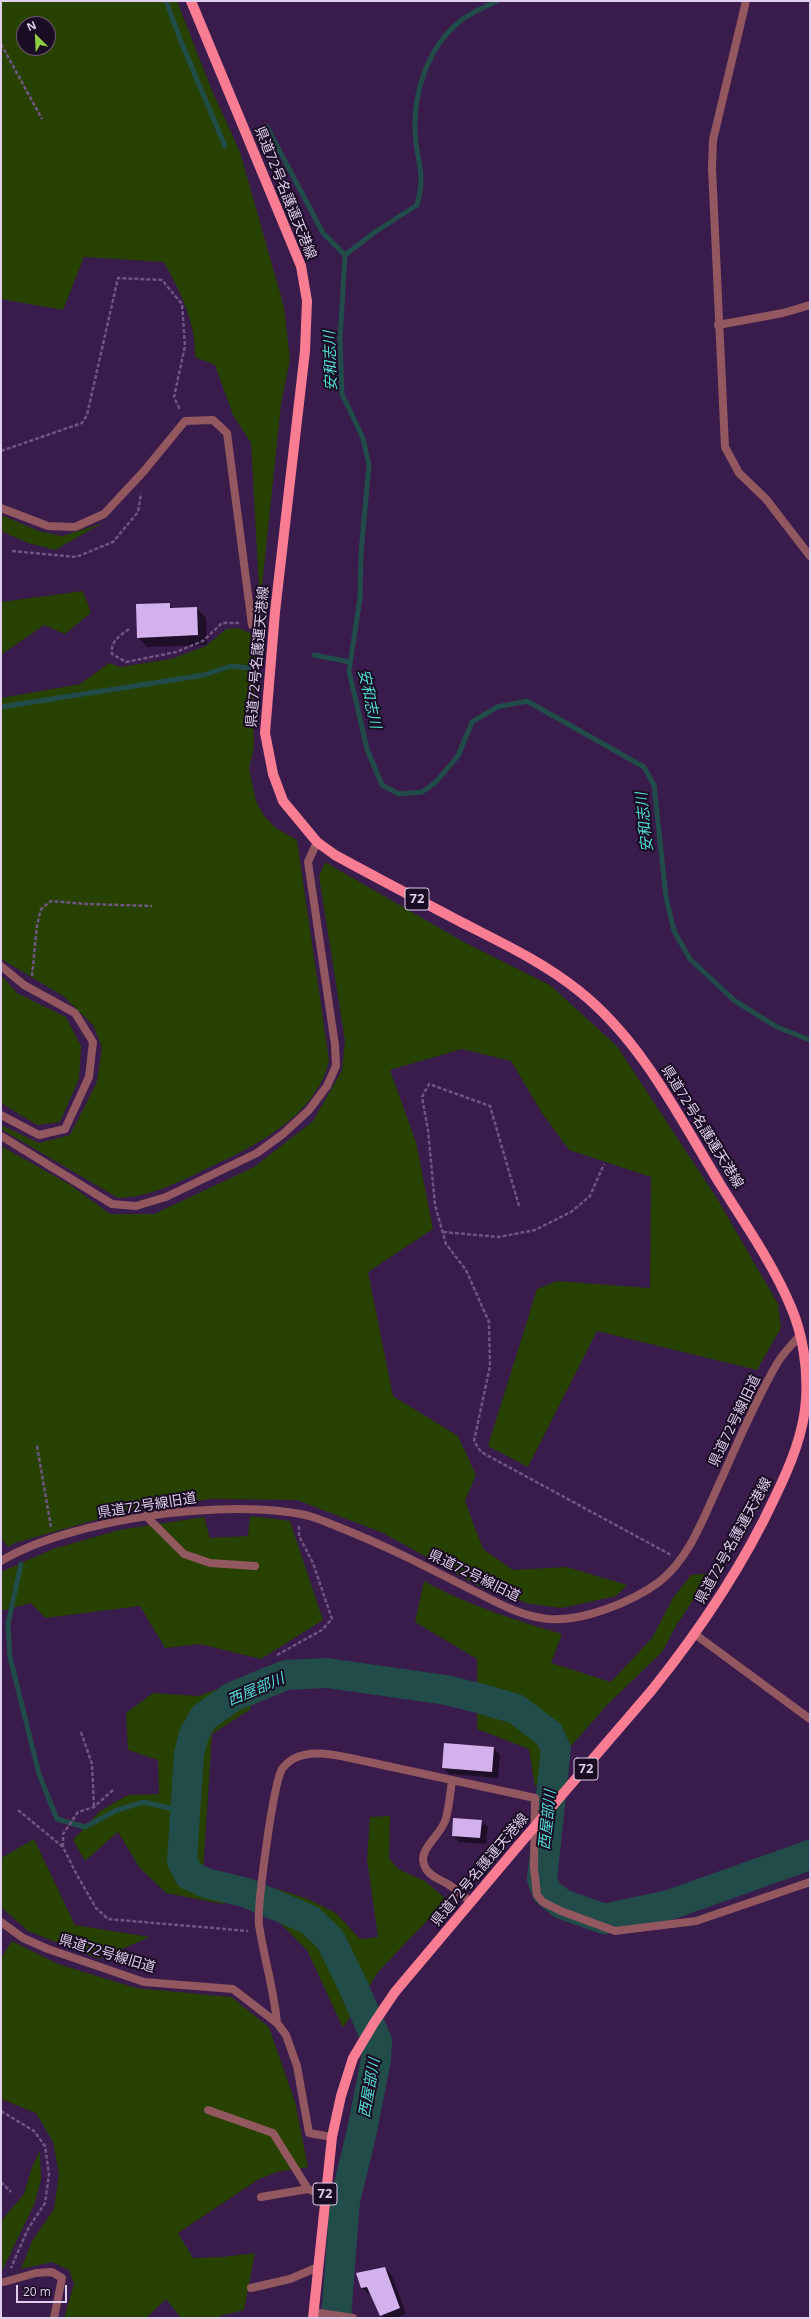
<!DOCTYPE html>
<meta charset="utf-8">
<style>
body{margin:0}
#map{position:relative;width:811px;height:2319px;overflow:hidden;background:#391b4c;font-family:"Open Sans",sans-serif}
canvas{display:block}
.frame{position:absolute;inset:0;border:2px solid #dfceec;pointer-events:none}
.north{position:absolute;left:16px;top:16px;width:40px;height:40px;box-sizing:border-box;background:#1a0d23;border:1px solid #695a73;border-radius:50%;rotate:336deg;font-size:11px;font-weight:700;line-height:16px;text-align:center;color:#dfceec}
.north::after{content:'';display:block;margin:auto;width:14px;height:18px;background:#8fcd42;clip-path:polygon(50% 0,100% 100%,50% 72%,0 100%)}
.scale{position:absolute;left:16px;top:2285px;width:51px;height:18px;box-sizing:border-box;border:2px solid #dfceec;border-top:0;padding-left:5px;font-size:12px;line-height:14px;white-space:nowrap;color:#dfceec;-webkit-text-stroke:3px #1a0d23;paint-order:stroke}
</style>
<div id="map">
<canvas width="811" height="2319"></canvas>
<div class="frame"></div>
<div class="north">N</div>
<div class="scale">20 m</div>
</div>
<script>
const c = document.querySelector('canvas').getContext('2d');
c.lineJoin = 'round';
function paint(path, color) {
  c.fillStyle = color;
  c.fill(path, 'evenodd');
}
function strokePath(path, color, width, dash) {
  c.strokeStyle = color;
  c.lineWidth = width;
  c.lineCap = dash ? 'butt' : 'round';
  c.setLineDash(dash || []);
  c.stroke(path);
}
function drawText(font, color, halo, rows, align = 'center') {
  c.font = font + ' "Open Sans","Noto Sans JP",sans-serif';
  c.lineWidth = 4;
  c.setLineDash([]);
  c.textBaseline = 'middle';
  c.strokeStyle = halo;
  c.fillStyle = color;
  for (const [text, x, y, turn = 0] of rows) {
    c.save();
    c.translate(x, y);
    c.rotate((+turn || 0) * Math.PI / 180);
    c.textAlign = isNaN(turn) ? turn : align;
    if (halo) c.strokeText(text, 0, 0);
    c.fillText(text, 0, 0);
    c.restore();
  }
}
const green = new Path2D(`
 M1 1H177L211 88 240 152 284 307 290 360 281 404 260 606 251 443 233 415 215 365 195 357C196 322 180 292 164 262L84 257 63 310 1 299ZM24 24H48V48H24Z
 M1 515 39 531 62 536 103 523 55 550 28 543 1 531Z
 M83 591 91 613 65 634 44 625 1 655V602Z
 M239 628 259 637 253 703 254 748 249 768 256 801 264 816 276 828 297 840 329 1060C317 1117 253 1147 206 1169 177 1183 150 1197 118 1198L1 1129V1125L39 1143 70 1135 97 1082 102 1047 93 1025 63 996 1 959V698L80 684 109 663 120 667 171 659 206 646 226 629Z
 M325 862 462 941 550 985 617 1046 718 1200 778 1304 781 1328 757 1370 597 1331 528 1467 488 1446 537 1289 557 1281 650 1288 651 1177 569 1150 542 1113 511 1061 462 1049 390 1070 416 1142 433 1229 368 1272 393 1396 458 1436 476 1475 465 1501 483 1549 513 1570 567 1567 627 1585 616 1596 562 1608 530 1604 484 1589 383 1533 297 1500 211 1499 127 1511 15 1543 8 1547 1 1538V1146L69 1184 110 1214H154L254 1167 313 1121 342 1070 345 1041 319 876Z
 M1 975 17 993 66 1017 81 1046 79 1079 60 1122 37 1125 1 1103Z
 M250 1516 290 1521 323 1620 261 1659 200 1644 165 1648 140 1606 45 1618 31 1603 1 1611V1572L53 1549 119 1530 204 1517 210 1538 248 1536Z
 M711 1573 676 1626 662 1652 607 1705 535 1787 529 1749 477 1729V1659L415 1622 424 1581C470 1606 512 1619 562 1634L551 1663 611 1682 652 1638 673 1598 691 1575Z
 M245 1678 251 1709 212 1734 203 1872 233 1883 223 1904 166 1893 139 1867 118 1832 85 1861 73 1840 100 1811 128 1795 159 1794 158 1760 128 1750 126 1713 153 1693 199 1696Z
 M390 1816 389 1859 400 1870 425 1881 447 1900 379 1971 343 2028 307 1950 279 1922 277 1889 308 1899 336 1913 360 1939 378 1937 367 1859 370 1817Z
 M34 1839 75 1925 150 1937 99 1959 28 1931 1 1907V1858Z
 M12 1941 58 1964 136 1988 231 1997 269 2027 295 2102 308 2167 277 2172 259 2179 178 2233 193 2258 223 2257 255 2253 244 2310 220 2316 219 2318H181L166 2299 146 2318H64L74 2284 69 2270 52 2262 21 2269 32 2241 54 2209 59 2174 53 2142 36 2113 1 2099V1958Z
 M40 2151 41 2180 34 2205 1 2273V2221L24 2194 32 2167Z`);
const shadow = new Path2D(`
 M169 604 174 609 196 608 206 618 207 645 147 647 138 637Z
 M494 1748 500 1755 498 1778 449 1774 443 1767Z
 M481 1821 488 1827 486 1844 459 1842 453 1835Z
 M385 2268 391 2274 406 2314 396 2318H384L371 2293 368 2294 362 2288Z`);
const stream = new Path2D(`
 M166 1 182 44 225 146
 M497 1C485 7 469 13 459 22 429 47 414 89 415 128 415 159 427 171 417 205L375 232 345 255 340 340 342 394 363 438 369 465 361 553 360 598 349 671 367 749 382 785 399 794 422 792 435 783 458 756 472 722 497 707 527 701 644 767 654 785 666 897 674 931 690 959 735 1001 777 1027 810 1040
 M267 127 323 233 345 255
 M314 655 350 662
 M1 707 204 675 231 666 249 668
 M21 1564 8 1624 10 1657 39 1774 57 1819 85 1827 117 1810 144 1802 185 1812`);
const river = new Path2D(`
 M336 2318 345 2201 362 2131 376 2059 377 2041 353 1986 330 1939 310 1920 247 1893 206 1883 189 1875 182 1861 189 1754 194 1734 204 1717 232 1697 286 1675 327 1673 446 1690 482 1699 516 1709 549 1734 556 1749 542 1879 547 1892 562 1904 604 1919 669 1905 810 1855`);
const building = new Path2D(`
 M170 603V608L197 607 198 635 137 638 136 604Z
 M444 1743 494 1747 492 1772 442 1768Z
 M453 1818 482 1820 480 1838 452 1836Z
 M385 2267 400 2308 380 2316 367 2287 361 2288 356 2273Z`);
const path = new Path2D(`
 M1 44 42 119
 M1 451 82 423 87 415 118 278 162 280 182 304 185 346 174 397 180 410
 M12 551 76 557 113 542 138 512 141 493
 M129 629C120 636 110 641 112 654L126 662 176 652 203 641 222 623H239
 M32 976 37 925 41 909 51 901 86 904 152 906
 M519 1206 490 1106 429 1084 422 1097 428 1130 435 1205 446 1244 466 1270 489 1322 490 1366 474 1441 481 1452 671 1555
 M443 1232 499 1237 535 1230 571 1212 590 1196 604 1164
 M37 1446 51 1527
 M277 1655 322 1630 332 1619 313 1563 299 1536V1525
 M81 1732 92 1764 94 1807
 M113 1790 94 1807 78 1812 63 1834V1847L77 1875 96 1908 108 1919 248 1931
 M18 1810 63 1847
 M1 2111 34 2131 45 2146 49 2175 45 2203 28 2229 11 2268
 M1 2182 11 2192`);
const lane = new Path2D(`
 M146 1516 184 1554 210 1563 255 1566
 M208 2110 273 2133 308 2189 325 2196
 M261 2197 308 2189
 M251 2288 290 2279 318 2267
 M313 2312 353 2318`);
const street = new Path2D(`
 M746 1 713 140 712 168 725 447 739 473 766 499 810 556
 M718 325 783 313 810 305
 M1 508 48 526 75 527 104 514 144 471 185 421 213 420 227 433 252 625
 M1 966 24 985 75 1013 93 1042 89 1077 65 1129 39 1135 1 1115
 M1 1136 112 1204 136 1206 166 1197 257 1153 283 1134 309 1110 327 1086 336 1066 335 1045 308 862 317 842
 M1 1561C70 1519 230 1497 309 1516 320 1519 330 1524 341 1528 384 1545 425 1566 466 1587 493 1600 518 1616 548 1619 582 1622 632 1602 659 1582 690 1558 704 1516 720 1482 738 1442 756 1399 778 1362 784 1352 793 1344 800 1335
 M696 1635 810 1719
 M452 1781C450 1794 449 1807 446 1818 442 1836 414 1850 426 1869 431 1877 439 1879 446 1883 455 1888 463 1896 471 1902
 M1 1922 23 1938 48 1949 144 1982 233 1989 277 2023 286 2035 297 2066 309 2133 332 2137
 M277 2023C274 1990 264 1958 259 1925 257 1905 273 1785 282 1769 284 1766 290 1761 293 1759 312 1749 335 1755 355 1759L535 1798 534 1868 537 1895 543 1902 561 1911 615 1931 696 1921 810 1882
 M4 2282 36 2273 52 2272 62 2278 54 2318`);
const primary = new Path2D(`
 M191 1 301 266 307 301 305 351 275 612 265 733 273 774 283 801 317 842 335 855C377 878 419 900 461 922 502 943 543 962 579 991 642 1041 679 1117 720 1184 745 1224 773 1264 791 1307 803 1335 808 1369 806 1399 804 1433 790 1466 775 1497 742 1568 700 1630 652 1690
 M313 2318 332 2137 341 2096 353 2058 374 2023 395 1992 518 1846`);
const primaryBridge = new Path2D(`
 M518 1846 652 1690`);
const shields = [
 [417,899,24],
 [586,1769,24],
 [325,2194,24]
];
const shieldNames = [
 ["72",417,899],
 ["72",586,1769],
 ["72",325,2194]
];
const streetNames = [
 ["県道72号名護運天港線",285,193,68],
 ["県道72号名護運天港線",258,657,-85],
 ["県道72号名護運天港線",702,1127,58],
 ["県道72号線旧道",735,1421,-64],
 ["県道72号線旧道",147,1506,-9],
 ["県道72号名護運天港線",734,1541,-61],
 ["県道72号線旧道",474,1576,26],
 ["県道72号名護運天港線",480,1870,-50],
 ["県道72号線旧道",107,1954,17]
];
const waterNames = [
 ["安和志川",331,361,-92],
 ["安和志川",369,699,78],
 ["安和志川",645,822,-96],
 ["西屋部川",256,1690,-23],
 ["西屋部川",548,1820,-84],
 ["西屋部川",370,2088,-80]
];
paint(green, '#264100');
paint(shadow, '#0007');
strokePath(stream, '#224c49', 5);
strokePath(river, '#224c49', 30);
paint(building, '#d3b1ec');
strokePath(path, '#6f5580', 2.5, [4, 2]);
strokePath(lane, '#92575f', 8);
strokePath(street, '#92575f', 8);
strokePath(primary, '#f87d92', 10);
strokePath(primaryBridge, '#f87d92', 10);
for (const [x, y, w] of shields) {
  const box = new Path2D();
  box.roundRect(x - w / 2, y - 11, w, 22, 3);
  c.fillStyle = '#1a0d23';
  c.fill(box);
  strokePath(box, '#dfceec', 1);
}
drawText('bold 13px', '#dfceec', null, shieldNames);
drawText('14px', '#dfceec', '#1a0d23', streetNames);
drawText('italic 15px', '#52dcd5', '#1a0d23', waterNames);
</script>
